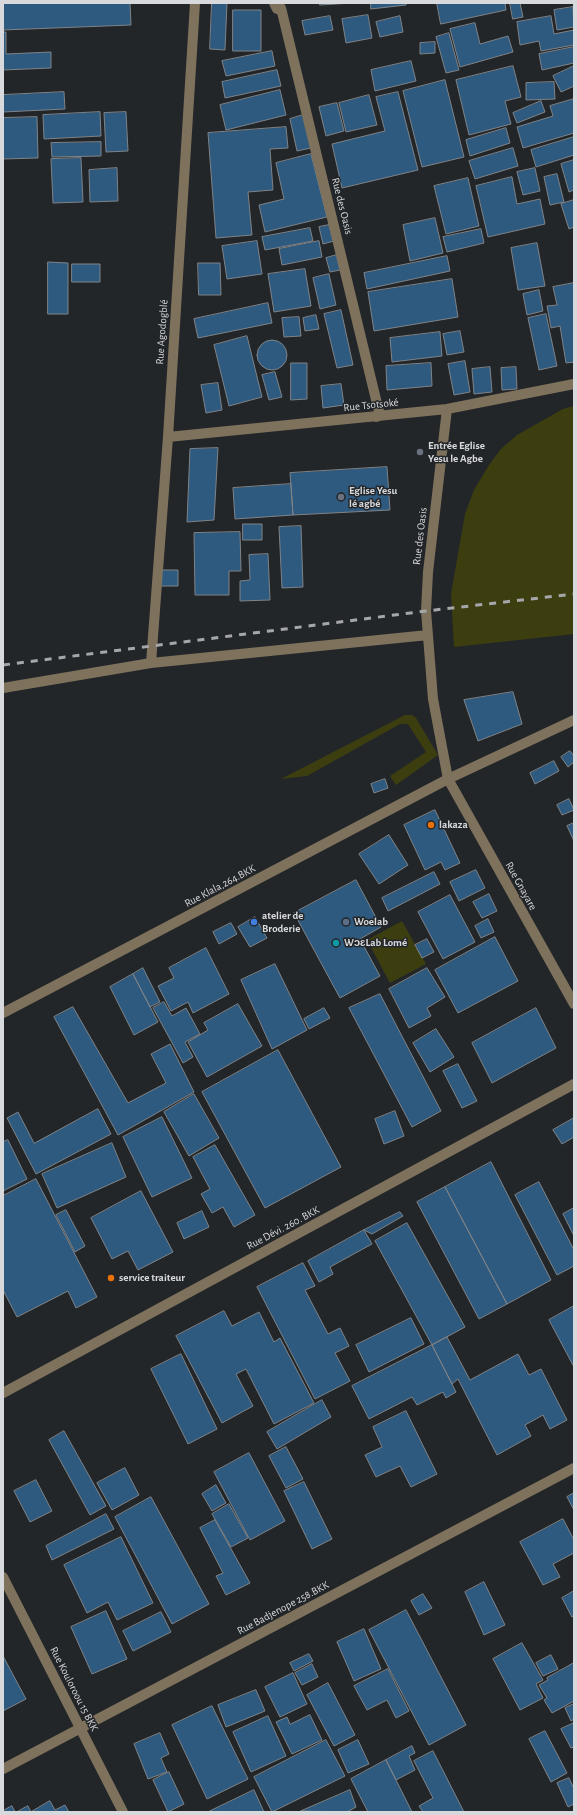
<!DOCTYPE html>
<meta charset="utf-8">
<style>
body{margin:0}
#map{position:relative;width:577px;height:1815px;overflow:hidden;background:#232629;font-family:"Alegreya Sans",sans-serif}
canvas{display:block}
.frame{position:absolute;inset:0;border:4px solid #d7d9dc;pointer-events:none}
</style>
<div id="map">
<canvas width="577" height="1815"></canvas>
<div class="frame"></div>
</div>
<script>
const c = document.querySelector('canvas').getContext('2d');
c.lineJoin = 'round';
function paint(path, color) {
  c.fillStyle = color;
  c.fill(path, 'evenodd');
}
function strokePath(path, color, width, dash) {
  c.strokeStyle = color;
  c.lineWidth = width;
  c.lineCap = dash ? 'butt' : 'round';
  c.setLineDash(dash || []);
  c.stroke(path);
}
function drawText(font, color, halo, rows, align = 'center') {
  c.font = font + ' "Alegreya Sans",sans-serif';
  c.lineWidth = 3;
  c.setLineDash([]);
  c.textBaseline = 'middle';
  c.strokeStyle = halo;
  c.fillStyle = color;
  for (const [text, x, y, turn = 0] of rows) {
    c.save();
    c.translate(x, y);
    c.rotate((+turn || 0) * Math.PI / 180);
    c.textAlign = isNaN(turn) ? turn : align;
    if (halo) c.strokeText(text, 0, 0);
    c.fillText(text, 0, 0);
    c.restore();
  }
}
const green = new Path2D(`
 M574 406V634L454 647 451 594 465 514 474 490 489 465 501 449 517 435 563 409Z
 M405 715H412L416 718 438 755 396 785 390 776 426 752 408 724H400L307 776 281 779Z
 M402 921 426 964 390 983 367 940Z`);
const building = new Path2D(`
 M14 3H130L131 25 3 30V4Z
 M212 3H227L225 50 210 49Z
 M320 3H352L320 5Z
 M371 3H406V5L371 9Z
 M437 3H505L506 10 441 24Z
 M510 3H520L523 17 513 19Z
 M573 7 574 27 557 30 554 10Z
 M233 10H261V51H233Z
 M368 15 372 38 346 43 342 19Z
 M330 16 333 30 305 35 302 21Z
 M400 16 403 32 380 37 376 22Z
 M551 16 554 34 574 30V45L541 51 539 41 520 45 517 22Z
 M475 23 480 44 508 36 513 52 460 67 450 29Z
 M3 32H6V54L51 52V68L3 70Z
 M449 33 459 70 446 73 436 37Z
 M435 42V53L420 54V43Z
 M574 47V63L542 70 539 54Z
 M272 51 275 66 226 76 222 61Z
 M411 61 416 81 375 91 371 70Z
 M513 66 521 97 505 101 511 124 469 135 456 80Z
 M574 66V86L561 92 553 76Z
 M277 70 281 86 225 98 222 82Z
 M445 80 464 157 422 167 403 91Z
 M554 82 555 99 526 100V83Z
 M280 90 286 115 226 130 220 105Z
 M64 92 65 109 3 112V95Z
 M398 92 418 170 342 188 332 144 385 131 376 97Z
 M369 95 377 125 346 132 339 103Z
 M574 99V133L523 148 517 127 553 116 550 106Z
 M541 101 545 112 517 123 513 113Z
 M337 103 344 131 326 136 319 107Z
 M100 112 101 136 44 139 43 115Z
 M126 112 128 151 106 152 104 113Z
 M303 115 311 148 297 151 290 119Z
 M37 117 38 158 3 159V118Z
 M286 127 288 148 270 149 273 190 248 192 252 235 216 238 208 133Z
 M506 128 510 143 470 156 466 140Z
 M574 137V155L536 167 531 150Z
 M101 142V156L52 157 51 143Z
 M513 148 518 166 475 179 469 161Z
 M311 154 327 217 265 232 259 205 284 199 276 163Z
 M81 158 83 202 53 203 51 159Z
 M574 160V190L569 192 561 164Z
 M117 168 118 201 90 202 89 170Z
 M535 168 540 191 523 195 517 172Z
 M557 174 564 202 550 205 544 177Z
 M512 177 517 204 540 199 545 224 488 237 476 186Z
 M468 178 479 226 446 234 434 186Z
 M574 200V227L569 229 561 204Z
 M435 218 443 253 410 261 403 225Z
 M329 225 334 241 323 244 319 227Z
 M310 228 313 241 265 250 262 237Z
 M481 229 484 243 447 252 443 237Z
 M257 241 262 274 227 279 222 246Z
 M319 241 322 257 282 265 279 249Z
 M537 243 545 286 518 290 511 248Z
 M337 255 340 270 330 272 326 258Z
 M447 256 450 271 367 289 364 273Z
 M48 262 68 263V314H48Z
 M198 263H220L221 295H199Z
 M72 264H100V282H72Z
 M305 269 311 306 274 312 268 274Z
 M329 274 336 305 320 309 313 278Z
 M452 279 458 317 374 331 368 292Z
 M574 283V362L566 363 560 326 551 328 547 306 557 305 553 287Z
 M539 290 543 311 527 315 523 294Z
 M268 303 272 323 198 338 194 319Z
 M341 310 353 365 337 368 324 314Z
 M546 314 557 366 539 370 528 318Z
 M316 315 319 329 305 331 303 318Z
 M299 317 301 336 284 337 282 318Z
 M460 331 464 352 447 355 443 334Z
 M440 332 442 356 392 362 390 338Z
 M247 336 262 397 229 406 214 345Z
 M257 355a15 15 0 1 1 30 0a15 15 0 1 1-30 0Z
 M465 361 470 392 454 395 448 364Z
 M291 363H307V399L291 400Z
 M431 363 432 386 387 390 386 366Z
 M490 367 492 392 474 394 472 369Z
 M516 367 517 389 502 390 501 368Z
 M275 372 282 397 269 400 262 375Z
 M218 383 222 410 206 413 201 385Z
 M341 384 344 405 323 408 321 386Z
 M218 448 214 520 187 522 190 449Z
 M387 467 390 510 293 515 290 473Z
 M291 484 293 515 235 519 233 488Z
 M243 524H262V540H243Z
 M301 526 303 587 282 588 279 527Z
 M240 532 241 571H229V595H195L194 533Z
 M268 554 270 600 240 601V581L250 580 249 555Z
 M161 570H178V586H161Z
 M513 692 522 724 478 741 464 700Z
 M570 751 574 756V762L568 767 561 757Z
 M554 761 559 771 535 784 530 773Z
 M385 779 388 788 374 793 371 784Z
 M569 799 574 810 562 815 557 805Z
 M435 810 460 863 445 870 441 862 425 870 404 825Z
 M574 823V841L567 826Z
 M389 835 408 865 379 884 359 854Z
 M476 870 485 888 459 901 450 882Z
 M434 872 440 884 388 911 382 898Z
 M356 880 381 927 360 939 380 976 340 998 294 913Z
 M489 894 497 911 482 918 473 902Z
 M450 895 475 942 443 959 418 912Z
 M255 917 267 938 250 947 238 927Z
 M488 919 494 932 481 938 475 926Z
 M231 923 237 934 219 944 213 932Z
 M495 937 518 981 458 1013 435 970Z
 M427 939 434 952 422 958 415 945Z
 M206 948 229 994 193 1013 188 1002 171 1011 158 986 174 978 169 968Z
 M275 964 307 1030 272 1049 241 980Z
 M143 968 160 1002 150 1007 133 974Z
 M427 968 445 997 427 1008 431 1016 409 1028 389 989Z
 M133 974 158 1022 134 1035 110 987Z
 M380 994 441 1111 412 1127 349 1008Z
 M164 1002 172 1016 186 1008 200 1034 185 1042 193 1057 183 1063 153 1008Z
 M238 1004 262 1046 207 1077 188 1042 208 1030 204 1023Z
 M73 1007 128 1103 166 1083 151 1054 170 1044 194 1092 118 1135 54 1017Z
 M324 1008 330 1018 309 1029 304 1019Z
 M536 1008 556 1048 492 1083 472 1043Z
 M436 1029 454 1057 430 1072 413 1043Z
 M278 1050 341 1167 265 1208 202 1092Z
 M458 1064 477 1101 462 1108 443 1071Z
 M194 1094 219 1138 189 1156 164 1112Z
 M98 1109 111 1134 36 1174 7 1118 18 1112 34 1143Z
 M395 1111 404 1136 384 1144 375 1119Z
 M162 1117 192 1178 152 1197 123 1137Z
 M574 1118V1137L562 1144 553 1130Z
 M8 1140 27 1179 3 1191V1142Z
 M112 1143 126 1177 57 1208 42 1174Z
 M215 1145 255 1215 234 1227 223 1207 212 1213 201 1194 210 1189 193 1157Z
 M491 1162 551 1280 507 1304 445 1187Z
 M36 1179 97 1297 76 1308 68 1291 17 1317 3 1290V1196Z
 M539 1182 574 1250V1266L557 1275 515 1195Z
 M445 1187 507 1304 479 1319 417 1202Z
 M141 1191 173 1252 138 1270 128 1251 112 1259 91 1218Z
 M574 1208V1236L563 1214Z
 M66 1210 85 1246 75 1252 56 1215Z
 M202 1211 209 1227 184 1239 177 1223Z
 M400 1212 403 1216 372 1234 364 1230Z
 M407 1223 465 1327 432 1345 375 1241Z
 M364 1230 372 1244 330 1267 333 1274 319 1282 308 1261Z
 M303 1263 315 1286 305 1290 328 1334 340 1328 349 1346 335 1353 350 1381 315 1399 257 1287Z
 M574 1306V1367L549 1320Z
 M224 1311 232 1326 259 1312 274 1342 280 1338 314 1403 274 1424 246 1369 236 1374 253 1406 222 1423 176 1336Z
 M411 1318 424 1344 369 1372 356 1345Z
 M447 1337 470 1380 518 1354 529 1375 541 1369 567 1420 550 1429 543 1415 525 1425 531 1436 497 1455 458 1379 452 1384 432 1345Z
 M432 1345 456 1392 446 1398 443 1392 417 1405 412 1397 369 1419 352 1386Z
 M181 1354 217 1429 188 1444 151 1369Z
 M322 1400 331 1417 277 1449 267 1432Z
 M406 1411 437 1474 411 1487 400 1466 376 1477 365 1455 382 1447 373 1427Z
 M64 1431 106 1506 90 1515 49 1440Z
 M286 1447 303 1479 286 1488 269 1456Z
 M249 1453 285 1521 250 1540 214 1472Z
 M125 1468 139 1495 112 1510 97 1483Z
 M36 1480 52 1511 30 1522 14 1491Z
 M304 1482 332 1539 312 1549 284 1491Z
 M216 1485 226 1503 212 1511 202 1494Z
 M574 1493V1510L567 1497Z
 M151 1497 209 1604 172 1624 115 1517Z
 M229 1504 248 1538 231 1547 212 1514Z
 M106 1514 114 1529 52 1560 46 1546Z
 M563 1519 574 1540V1553L553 1564 560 1577 543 1585 520 1542Z
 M215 1520 250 1583 226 1595 216 1576 223 1573 200 1528Z
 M121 1537 153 1603 117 1620 108 1602 87 1613 64 1565Z
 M484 1582 505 1625 484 1635 465 1592Z
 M574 1591V1616L572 1617 562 1598Z
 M423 1594 432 1608 419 1615 411 1601Z
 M406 1610 466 1725 429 1745 369 1630Z
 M106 1611 127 1659 92 1674 71 1627Z
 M161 1612 171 1632 133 1651 123 1631Z
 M364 1629 381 1669 354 1681 337 1642Z
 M522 1643 543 1680 536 1684 543 1698 520 1710 493 1659Z
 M309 1654 313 1661 294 1671 290 1663Z
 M551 1655 558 1669 543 1676 536 1663Z
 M3 1656 26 1699 3 1711Z
 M574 1663V1701L552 1713 544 1700 547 1698 539 1685 548 1680 547 1678Z
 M312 1664 318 1677 302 1685 295 1673Z
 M388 1669 409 1711 396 1718 387 1700 367 1710 354 1686Z
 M293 1673 307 1704 280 1717 265 1687Z
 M328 1683 355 1735 334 1746 307 1695Z
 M256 1690 265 1711 226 1727 218 1705Z
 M574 1704V1719L571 1721 565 1708Z
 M212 1706 248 1779 207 1799 172 1725Z
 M310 1715 322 1740 292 1754 276 1722 287 1717 290 1724Z
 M268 1716 286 1756 251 1772 233 1732Z
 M574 1723V1747L571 1748 561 1729Z
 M545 1731 567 1773 551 1782 529 1739Z
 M160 1733 169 1754 161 1758 167 1772 148 1779 134 1744Z
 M326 1740 345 1776 272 1812 254 1777Z
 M358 1740 369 1764 348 1773 338 1750Z
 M412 1746 415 1753 409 1756 415 1770 396 1780 386 1760Z
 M433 1751 464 1812H423L419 1806 433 1798 414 1761Z
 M386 1760 412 1812H368L351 1779Z
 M169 1772 184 1804 168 1812 153 1780Z
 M569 1778 574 1789V1804L568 1807 557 1783Z
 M254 1790 264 1812H208Z
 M350 1790 356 1807 347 1812 301 1811Z
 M50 1801 55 1810 65 1805 69 1812H31Z
 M12 1806 15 1812H3V1811Z
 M28 1806 31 1812H17Z`);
const minor = new Path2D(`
 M274 3 277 9 281 8 380 416 376 417
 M447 409 428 572 426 611 433 699 448 779 574 1004
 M168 437 447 409 574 384
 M151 663 168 437 195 3
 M3 688 151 663 428 635
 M3 1013 448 779 574 720
 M3 1393 574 1084
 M3 1577 123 1812
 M3 1769 574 1468`);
const rail = new Path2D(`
 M3 665 426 611 574 594`);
const markers = [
 [420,452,4,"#6b7280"],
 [341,497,4,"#6b7280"],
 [431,825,4,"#e8710a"],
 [254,922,4,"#3f7fe0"],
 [346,922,4,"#5c6f8a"],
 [336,943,4,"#0f9aa8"],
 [111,1278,4,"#e8710a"]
];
const streetNames = [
 ["Rue des Oasis",342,206,76],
 ["Rue Agodogblé",162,332,-86],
 ["Rue Tsotsoké",371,405,-6],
 ["Rue des Oasis",420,536,-83],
 ["Rue Klala,264.BKK",220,886,-28],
 ["Rue Gnayare",521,886,61],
 ["Rue Dévi. 260. BKK",283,1228,-28],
 ["Rue Badjenope 258.BKK",283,1608,-28],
 ["Rue Kouloroou 15 BKK",74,1689,63]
];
const poiNames = [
 ["Entrée Eglise",428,446],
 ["Yesu le Agbe",428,459],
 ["Eglise Yesu",349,491],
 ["lé agbé",349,504],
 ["lakaza",439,825],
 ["atelier de",262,916],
 ["Broderie",262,929],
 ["Woelab",354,922],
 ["WɔɛLab Lomé",344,943],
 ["service traiteur",119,1278]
];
paint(green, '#3d3e0f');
paint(building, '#2f5a7f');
strokePath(building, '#7e8387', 1);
strokePath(minor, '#7f725d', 10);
strokePath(rail, '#a5a7aa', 3, [7, 7]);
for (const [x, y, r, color] of markers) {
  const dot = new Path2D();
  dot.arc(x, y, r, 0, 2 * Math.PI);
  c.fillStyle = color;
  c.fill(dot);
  strokePath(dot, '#232629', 1.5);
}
drawText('11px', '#d7d9dc', '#232629', streetNames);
drawText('bold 11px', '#d7d9dc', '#232629', poiNames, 'left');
</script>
